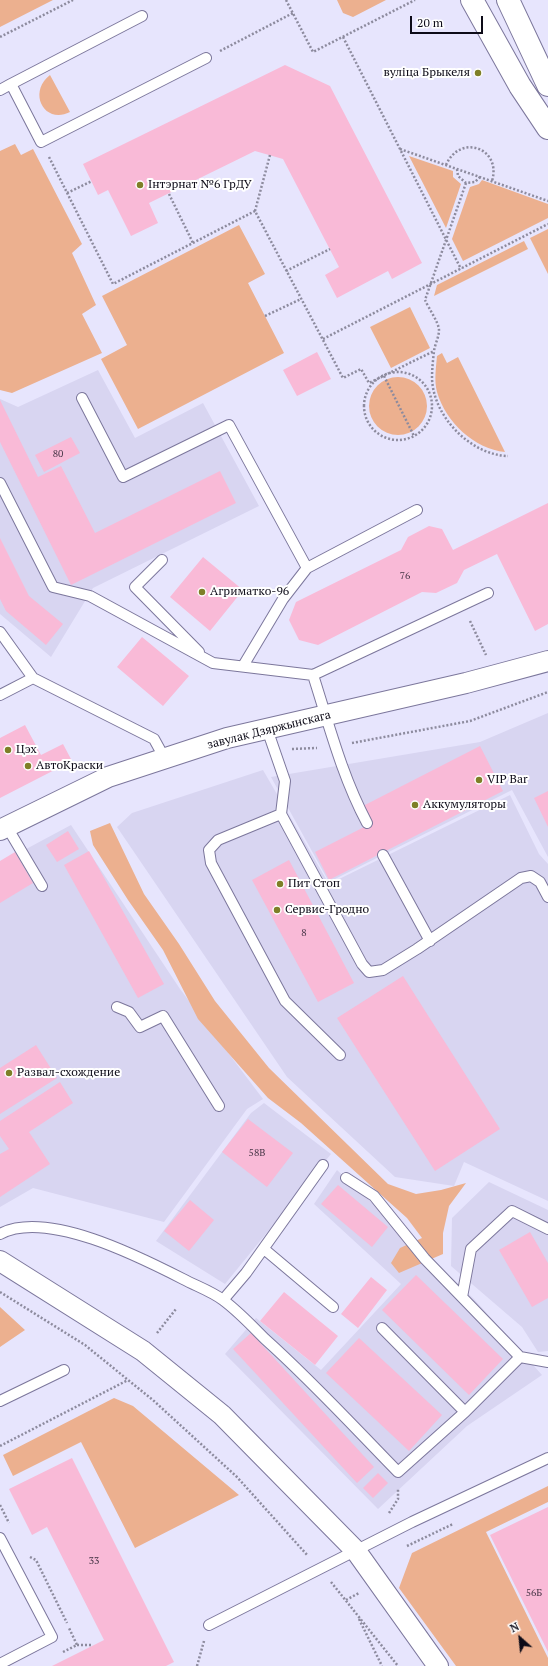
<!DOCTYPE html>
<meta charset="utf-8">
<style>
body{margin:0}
#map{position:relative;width:548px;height:1666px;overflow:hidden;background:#e7e5fd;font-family:"PT Serif",serif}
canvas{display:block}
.north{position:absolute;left:500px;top:1618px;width:40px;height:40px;-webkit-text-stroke:3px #fff;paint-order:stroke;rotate:333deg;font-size:11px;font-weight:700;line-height:16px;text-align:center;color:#0d0b18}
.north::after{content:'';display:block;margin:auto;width:14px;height:18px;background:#0d0b18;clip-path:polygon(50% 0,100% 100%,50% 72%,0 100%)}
.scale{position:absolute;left:410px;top:16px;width:73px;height:18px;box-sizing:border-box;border:2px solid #0d0b18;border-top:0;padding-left:5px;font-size:12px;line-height:14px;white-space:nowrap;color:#0d0b18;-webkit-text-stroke:3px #fff;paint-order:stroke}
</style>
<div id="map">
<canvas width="548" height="1666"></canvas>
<div class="north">N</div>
<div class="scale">20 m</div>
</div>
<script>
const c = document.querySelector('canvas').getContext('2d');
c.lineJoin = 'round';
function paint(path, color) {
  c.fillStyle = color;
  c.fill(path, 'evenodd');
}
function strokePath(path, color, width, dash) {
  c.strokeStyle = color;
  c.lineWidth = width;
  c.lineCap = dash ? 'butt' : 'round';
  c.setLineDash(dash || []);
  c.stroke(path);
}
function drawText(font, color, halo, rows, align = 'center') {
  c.font = font + ' "PT Serif",serif';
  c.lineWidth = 4;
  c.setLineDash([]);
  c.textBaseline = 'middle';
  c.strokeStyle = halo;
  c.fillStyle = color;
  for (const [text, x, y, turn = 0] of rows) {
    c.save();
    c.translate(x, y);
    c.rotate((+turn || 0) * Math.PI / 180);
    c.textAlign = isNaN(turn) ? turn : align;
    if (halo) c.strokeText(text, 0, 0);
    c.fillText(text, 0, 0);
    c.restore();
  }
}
const built = new Path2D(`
 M98 370 135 438 203 403 259 506 93 588 51 657 0 614V399L18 407Z
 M548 713V857L512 790 329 882 271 777 480 742Z
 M263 770 329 884 510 795 539 854 548 864V1201L464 1162 454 1186 395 1177 287 1077 117 827 132 813Z
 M71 825 180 989 263 1099 247 1109 164 1222 33 1188 0 1207V863Z
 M264 1103 331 1154 225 1284 156 1241 251 1113Z
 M337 1170 474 1299 542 1375 467 1426 378 1509 225 1354 256 1318 321 1370 401 1284 314 1204Z
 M489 1182 548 1210V1351L538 1352 522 1327 451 1266 452 1218Z`);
const green = new Path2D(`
 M0 0H53L0 27Z
 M337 0H386L353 17 343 13Z
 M50 75 70 112C45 125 27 93 50 75Z
 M15 144 21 155 33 149 82 244 72 253 96 305 82 314 102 353 12 393 0 390V151Z
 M409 156 453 171V177L461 184 446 228Z
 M482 180 548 204V218L463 261 452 239 470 187 479 184Z
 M239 225 265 274 248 283 284 353 138 429 101 359 127 345 102 296Z
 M548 229V274L530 238Z
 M524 241 528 249 434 296 437 285Z
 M410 307 430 348 391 368 370 327Z
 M442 353 447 363 458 357 505 452C475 449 446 423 437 392 434 380 436 368 437 356Z
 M369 406a29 29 0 1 1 58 0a29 29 0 1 1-58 0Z
 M110 823 144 894 179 944 215 1001 269 1068 388 1184 416 1194 441 1190 466 1183 449 1206 443 1233V1254L399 1273 391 1263 400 1248 422 1238 407 1218 379 1193 301 1123 268 1098 198 1019 163 950 128 900 93 845 90 831Z
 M0 1307 25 1330 0 1347Z
 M114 1398 133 1406 239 1495 135 1548 81 1442 13 1476 3 1455Z
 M548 1486V1502L486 1532 548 1658V1666H456L399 1588 412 1553Z`);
const building = new Path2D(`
 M285 65 330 86 422 263 392 279 388 271 337 298 325 275 339 267 283 159 255 151 149 203 158 223 131 236 108 190 98 195 83 164Z
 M317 352 331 379 297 396 283 370Z
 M0 400 38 477 61 466 95 533 220 471 236 503 71 585 0 442Z
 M71 437 80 453 44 472 35 455Z
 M548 503V624L535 631 497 554 464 570 457 583 436 593 422 592 318 645 299 640 289 620 296 602 401 550 408 537 429 526 442 529 453 550Z
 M0 538 29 596 63 624 46 645 6 611 0 599Z
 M203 557 243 590 210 631 170 597Z
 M142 637 189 676 163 706 117 667Z
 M25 725 41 755 63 744 72 761 0 798V738Z
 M480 746 503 791 329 880 315 852 370 824 361 807Z
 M548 791V827L534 798Z
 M68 831 79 849 57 862 46 845Z
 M89 851 164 984 138 998 64 865Z
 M15 852 33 883 0 903V861Z
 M289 860 354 983 318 1002 252 880Z
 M403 976 500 1129 435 1171 337 1018Z
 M36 1045 57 1078 0 1114V1068Z
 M60 1082 73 1103 29 1132 50 1164 0 1197V1154L9 1149 0 1136V1121Z
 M248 1119 293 1153 267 1187 222 1152Z
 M338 1185 388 1227 372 1247 321 1204Z
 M190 1200 214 1220 189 1251 164 1231Z
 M530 1232 548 1263V1298L532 1307 499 1250Z
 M416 1275 503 1359 469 1395 382 1310Z
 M371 1277 387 1290 358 1328 341 1314Z
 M284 1292 338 1336 315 1365 260 1321Z
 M251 1333 374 1467 357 1483 233 1349Z
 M359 1338 442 1415 409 1451 326 1373Z
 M72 1458 174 1662 166 1666H52L104 1640 47 1527 32 1535 9 1489Z
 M378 1473 388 1483 373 1498 363 1488Z
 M548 1507V1652L490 1535Z`);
const path = new Path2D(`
 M286 0 313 52 415 0
 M0 37 73 0
 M343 37 461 269
 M220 51 293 13
 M400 149 548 201
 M270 155 255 211 343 378 361 369 369 383 434 351
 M49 157 113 284 255 211
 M446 165C460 133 502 148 492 181
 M457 169 458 176 466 183 475 182 480 177
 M466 183 425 300C428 307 439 323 439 330 439 337 435 344 434 351 433 360 432 369 432 378 433 417 471 455 508 456
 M67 193 92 181
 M169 194 193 243
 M286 271 330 249
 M265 316 301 299
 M323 339 548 224
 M364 406a34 34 0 1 1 68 0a34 34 0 1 1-68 0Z
 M384 376 414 436
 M470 621 486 655
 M352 743 470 721 548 692
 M292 749 317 748
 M0 1292 85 1345 154 1401 237 1477 308 1556
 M157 1333 176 1309
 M0 1446 128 1380
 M0 1505 9 1523
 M389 1513 398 1499V1488
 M407 1546 453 1524
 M30 1557 36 1560 67 1623
 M331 1582 398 1666
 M346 1600 359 1593
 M359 1619 382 1666
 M77 1645H93
 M63 1652 77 1645 69 1628
 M197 1666 204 1641`);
const service = new Path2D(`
 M11 84 142 16
 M0 90 11 84 41 142 206 58
 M82 398 123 477 229 425 307 568
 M0 483 53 587 90 596 213 663 313 675C329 725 342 776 367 823
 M162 560 135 587 199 652
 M0 632 33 678 154 739 165 759
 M243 666 283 599 307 568 417 510
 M313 675 488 593
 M0 695 33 678
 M267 729 285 781 281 814 362 964 369 972 383 970 417 949 521 878 531 876 540 882 548 897
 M281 814 218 840 209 850 211 863 285 1001 340 1055
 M7 827 42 886
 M383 855 430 941
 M117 1007 129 1012 140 1027 163 1016 219 1106
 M346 1178 374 1196 425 1259 520 1357 548 1362
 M0 1234C46 1209 140 1257 183 1279 196 1286 211 1291 223 1300 238 1311 252 1326 265 1339 312 1381 354 1427 398 1472L465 1412 520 1357
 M264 1249 333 1307
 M462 1297 471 1249 512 1211 548 1229
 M223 1300 246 1273 323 1165
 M382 1328 465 1412
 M0 1401 64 1370
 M0 1538 52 1637 0 1664
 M209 1625 412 1522 548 1458`);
const minor = new Path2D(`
 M0 830 108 777 227 738 466 683 548 661
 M0 1261 143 1351 222 1415 356 1551 438 1666`);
const secondary = new Path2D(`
 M472 0 520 86 548 128
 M508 0 548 85`);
const markers = [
 [478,73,4,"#7e7f27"],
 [140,185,4,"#7e7f27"],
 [202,592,4,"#7e7f27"],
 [8,750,4,"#7e7f27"],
 [28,766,4,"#7e7f27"],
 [479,780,4,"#7e7f27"],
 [415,805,4,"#7e7f27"],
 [280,884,4,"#7e7f27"],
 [277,910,4,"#7e7f27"],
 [9,1073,4,"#7e7f27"]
];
const numberNames = [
 ["80",58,454],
 ["76",405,576],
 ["8",304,933],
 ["58В",257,1153],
 ["33",94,1561],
 ["56Б",534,1593]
];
const poiNames = [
 ["вуліца Брыкеля",470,73,"right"],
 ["Інтэрнат №6 ГрДУ",148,185],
 ["Агриматко-96",210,592],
 ["Цэх",16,750],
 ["АвтоКраски",36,766],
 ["VIP Bar",487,780],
 ["Аккумуляторы",423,805],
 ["Пит Стоп",288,884],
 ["Сервис-Гродно",285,910],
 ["Развал-схождение",17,1073]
];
const streetNames = [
 ["завулак Дзяржынскага",269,730,-14]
];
paint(built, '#d8d5f1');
paint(green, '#ecb08f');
paint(building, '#f9bad7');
strokePath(service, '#7c779c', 12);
strokePath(minor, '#7c779c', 22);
strokePath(secondary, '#7c779c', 24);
strokePath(path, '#8d8b9e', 2.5, [2, 2]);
strokePath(service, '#fff', 10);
strokePath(minor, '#fff', 20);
strokePath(secondary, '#fff', 22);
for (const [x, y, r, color] of markers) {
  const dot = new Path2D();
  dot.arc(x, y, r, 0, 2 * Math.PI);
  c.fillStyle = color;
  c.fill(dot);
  strokePath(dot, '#fff', 1.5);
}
drawText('10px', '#483748', null, numberNames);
drawText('12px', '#0d0b18', '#fff', poiNames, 'left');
drawText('12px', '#0d0b18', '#fff', streetNames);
</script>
